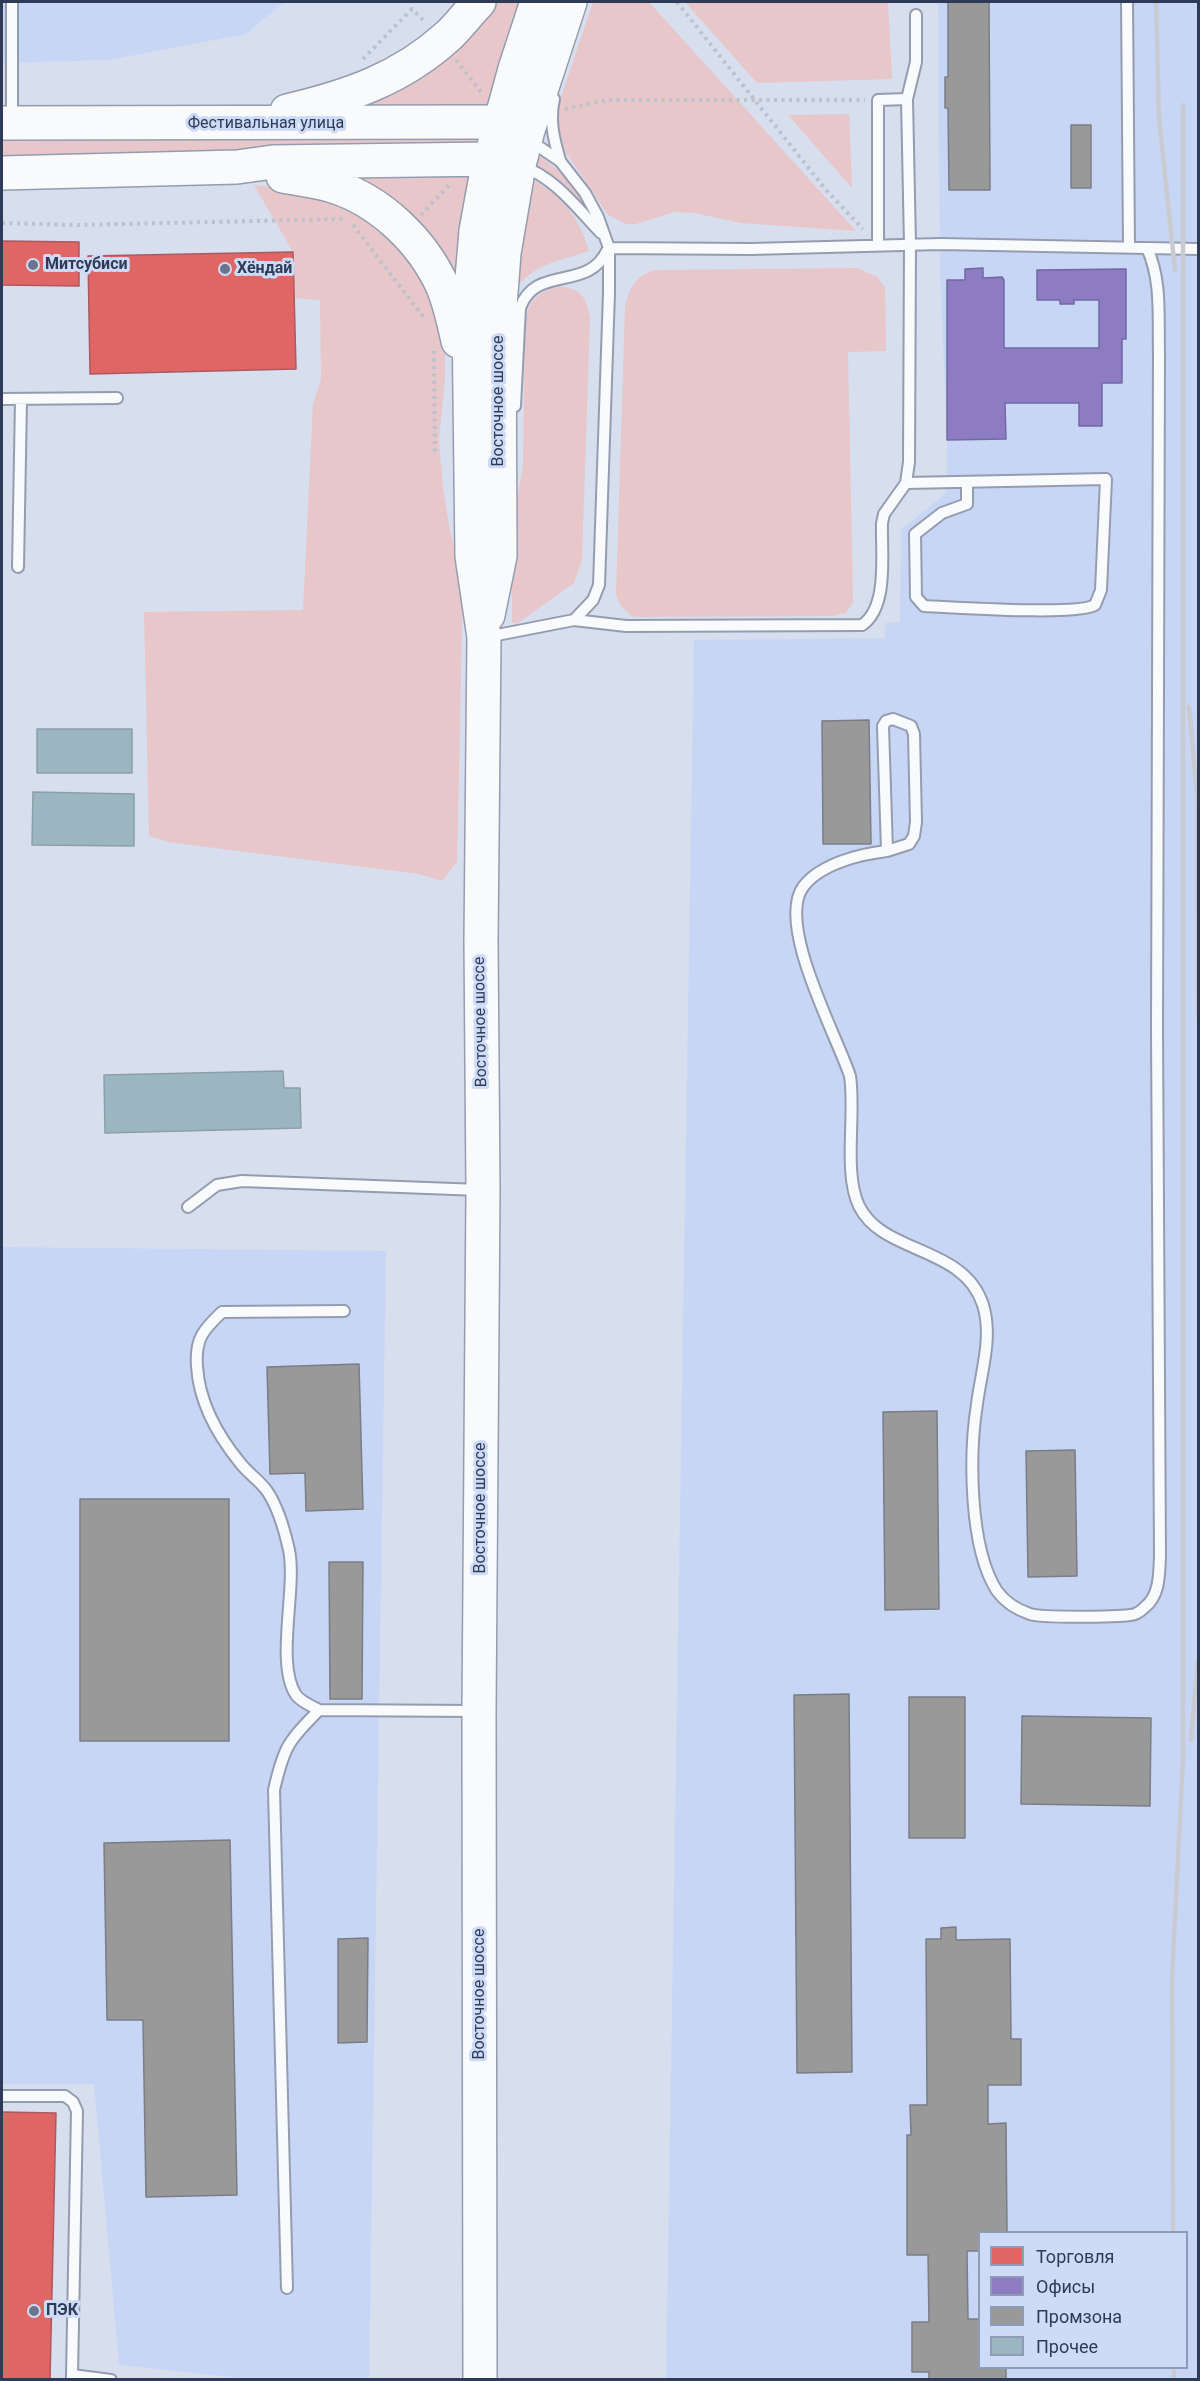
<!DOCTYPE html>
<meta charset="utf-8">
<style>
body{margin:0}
#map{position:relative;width:1200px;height:2381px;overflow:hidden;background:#d7deee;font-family:Roboto,sans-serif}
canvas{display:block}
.frame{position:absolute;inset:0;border:3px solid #2f3b56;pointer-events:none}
.legend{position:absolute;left:978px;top:2231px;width:210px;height:138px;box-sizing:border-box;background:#cedbf7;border:2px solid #8e9bb7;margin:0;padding:8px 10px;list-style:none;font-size:18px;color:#2f3b56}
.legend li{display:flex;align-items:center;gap:12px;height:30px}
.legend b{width:30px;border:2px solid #8e9bb7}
</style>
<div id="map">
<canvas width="1200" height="2381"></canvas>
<div class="frame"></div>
<ul class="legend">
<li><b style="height:16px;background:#e06666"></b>Торговля</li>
<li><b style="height:16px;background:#8e7cc3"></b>Офисы</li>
<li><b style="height:16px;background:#999"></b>Промзона</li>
<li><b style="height:16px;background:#9bb6c0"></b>Прочее</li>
</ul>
</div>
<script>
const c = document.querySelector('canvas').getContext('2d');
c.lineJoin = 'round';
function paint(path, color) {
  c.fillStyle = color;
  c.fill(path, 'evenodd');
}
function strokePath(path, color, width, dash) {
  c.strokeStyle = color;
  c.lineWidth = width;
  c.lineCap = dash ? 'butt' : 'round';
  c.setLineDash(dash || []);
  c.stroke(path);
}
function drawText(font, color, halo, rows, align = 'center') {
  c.font = font + ' Roboto,sans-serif';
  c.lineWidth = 6;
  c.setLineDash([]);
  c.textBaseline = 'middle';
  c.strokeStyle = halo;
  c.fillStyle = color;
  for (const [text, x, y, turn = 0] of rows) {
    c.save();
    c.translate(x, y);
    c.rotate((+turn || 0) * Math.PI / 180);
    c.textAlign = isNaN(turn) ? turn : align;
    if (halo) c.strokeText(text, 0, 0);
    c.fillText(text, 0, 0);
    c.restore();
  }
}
const built = new Path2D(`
 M2 2H284L246 34 109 60 2 63Z
 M938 2H1198V2379L666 2380 694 640 885 638V623L900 622 901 530 947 492V440L940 269ZM980 2232H1186V2368H980Z
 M2 1247 386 1251 369 2379H251L119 2365 94 2084H2Z`);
const green = new Path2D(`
 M498 2H526L490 109 355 107 473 28Z
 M593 2H649L856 231 741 223 694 213 674 212 636 224H626L608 215 565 151 558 125 560 100Z
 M685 2H888L892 79 757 83Z
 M849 114 852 188 788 115Z
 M479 134 481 144 200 154 2 155V136Z
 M537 154 564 175 589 210 563 183 534 162Z
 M474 172 458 293 339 173Z
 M528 176C561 197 578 213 589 251 559 261 528 265 512 295Z
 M254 185 291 189 330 198 366 217 390 236 414 266 435 306 445 344V379L439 440 443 488 450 531 463 581 457 862 442 881 419 874 168 842 149 836 144 612 303 610 313 404 321 380 320 300 294 298 293 252Z
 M858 268 877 277 885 287 886 351 848 352 853 602 846 613 833 616 633 617 621 606 616 595 625 308C629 288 634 278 654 270Z
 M557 286C581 289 586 295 590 318L582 560 574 583 518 623H512V530L523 465 525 320C529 301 539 292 557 286Z`);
const shops = new Path2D(`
 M2 241 79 242V286L2 285Z
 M293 252 296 369 90 374 88 256Z
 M2 2112 56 2113 50 2380H2Z`);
const offices = new Path2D(`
 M983 268V278L1002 277 1004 280V348H1099V300H1074V304H1060V300H1037V270L1126 269V339H1122V383H1102V426H1079V403H1005L1006 439 947 440V280H965V269Z`);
const industry = new Path2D(`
 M948 2H989L990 190H949L948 108H945V77H948Z
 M1071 125H1091V188H1071Z
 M869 720 871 844H823L822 721Z
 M359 1364 363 1509 306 1511 305 1473 270 1474 267 1367Z
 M937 1411 939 1609 885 1610 883 1412Z
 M1075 1450 1077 1576 1028 1577 1026 1451Z
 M80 1499H229V1741H80Z
 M329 1562H363L362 1699H330Z
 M849 1694 852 2072 797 2073 794 1695Z
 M909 1697H965V1838H909Z
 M1022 1716 1151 1718 1150 1806 1021 1804Z
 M230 1840 237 2195 146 2197 143 2020H107L104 1843Z
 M956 1927V1940L1010 1939 1011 2039H1021V2085H988V2124L1006 2123 1007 2232H980V2251H967L968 2319H980V2368H1006V2380H929V2372H912V2322H929L928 2255H907V2135H911L910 2105H927L926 1939H941V1928Z
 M368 1938 367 2042 338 2043V1939Z`);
const building = new Path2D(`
 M37 729H132V773H37Z
 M33 792 134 794V846L32 845Z
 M283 1071 284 1088H300L301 1128 105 1133 104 1075Z`);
const path = new Path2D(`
 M677 2 826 190 863 229
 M363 59 412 9 425 22
 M456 60 481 92
 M565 109 607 100H865
 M421 215 449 185
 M2 223 77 225 343 219
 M353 225 425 319
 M434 351 435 456`);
const service = new Path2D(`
 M1127 2 1129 246
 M554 99C549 121 554 140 560 160
 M12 119V2
 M529 140 560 161 585 193 598 217 609 248V293L599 585 593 600 574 620 626 626 862 625C889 607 881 552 882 523L884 514 906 483 909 462 910 245 907 99 916 62V15
 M522 166C555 178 577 208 601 233
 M878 244V100L907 99
 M609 248 751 249 940 244 1198 249
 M2 399 117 398
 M515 406 520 308C536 264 587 292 607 251
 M906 483 1106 479 1101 590 1095 605C1076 616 954 607 924 606L916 597 915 534 942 513 967 504V482
 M18 567 21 400
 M487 637 574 620
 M887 851 909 844 914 836 916 822 914 734 911 726 893 719 886 721 883 726 887 851C860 854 820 864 803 887 776 925 837 1036 850 1076 856 1114 843 1173 859 1206 883 1255 964 1245 983 1305 993 1337 981 1372 977 1404 969 1454 969 1548 997 1591 1005 1602 1018 1610 1030 1614 1040 1618 1116 1617 1130 1615 1135 1615 1141 1611 1145 1607 1160 1595 1159 1574 1160 1557L1157 1029 1159 353C1158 318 1162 280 1147 248
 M188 1207 217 1185 242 1181 480 1190
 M344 1311 222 1312C203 1330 195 1339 197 1366 199 1403 218 1436 241 1464 249 1474 260 1481 267 1491 278 1507 285 1532 289 1550 297 1589 275 1663 296 1695 301 1702 312 1706 319 1710L476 1711
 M2 2096H65L73 2102 77 2111 72 2375
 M287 2288 274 1790C284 1746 288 1742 319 1710
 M72 2380V2375L111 2380`);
const primary = new Path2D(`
 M287 111C347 97 401 79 448 36 459 26 468 13 479 2
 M2 123 475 122H500L518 131
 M2 173 237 167 273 162 490 159 511 163
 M283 176C300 179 318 181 333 186 381 201 423 242 443 287 450 304 454 323 458 341
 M488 615 500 556 499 320 504 253 519 165 528 130 570 2
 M480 2380 479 1711 483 1190 481 940 484 637 472 556 469 314 476 231 487 171 515 69 537 2`);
const rail = new Path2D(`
 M1156 2 1159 118 1175 270
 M1189 707 1197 795 1198 1016
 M1191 1740 1198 1660
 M1173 2232 1172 1978 1183 1759V105
 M1174 2368V2380`);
const markers = [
 [33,265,6,"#6a748b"],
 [225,269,6,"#6a748b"],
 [34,2311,6,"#6a748b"]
];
const streetNames = [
 ["Фестивальная улица",266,124],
 ["Восточное шоссе",499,401,-90],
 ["Восточное шоссе",481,1022,-91],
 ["Восточное шоссе",481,1508,-90],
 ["Восточное шоссе",480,1994,-90]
];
const poiNames = [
 ["Митсубиси",45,265],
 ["Хёндай",237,269],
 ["ПЭК",46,2311]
];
paint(built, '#c8d6f6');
paint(green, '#e7c7ca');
paint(shops, '#e06666');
strokePath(shops, '#ab5961', 1.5);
paint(offices, '#8e7cc3');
strokePath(offices, '#7268a2', 1.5);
paint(industry, '#999');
strokePath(industry, '#797d85', 1.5);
paint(building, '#9bb6c0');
strokePath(building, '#8c9fa8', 1.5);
strokePath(service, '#949caf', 14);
strokePath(primary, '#949caf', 36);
strokePath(path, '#bdc1c8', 4, [3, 4.5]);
strokePath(service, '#f9fafc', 10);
strokePath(primary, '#f9fafc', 33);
strokePath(rail, '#c9cbd1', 4.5);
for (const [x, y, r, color] of markers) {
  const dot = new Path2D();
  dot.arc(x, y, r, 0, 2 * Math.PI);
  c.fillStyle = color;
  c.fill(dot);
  strokePath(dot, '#cedbf7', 2);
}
drawText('16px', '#2f3b56', '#cedbf7', streetNames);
drawText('bold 16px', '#2f3b56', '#cedbf7', poiNames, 'left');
</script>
